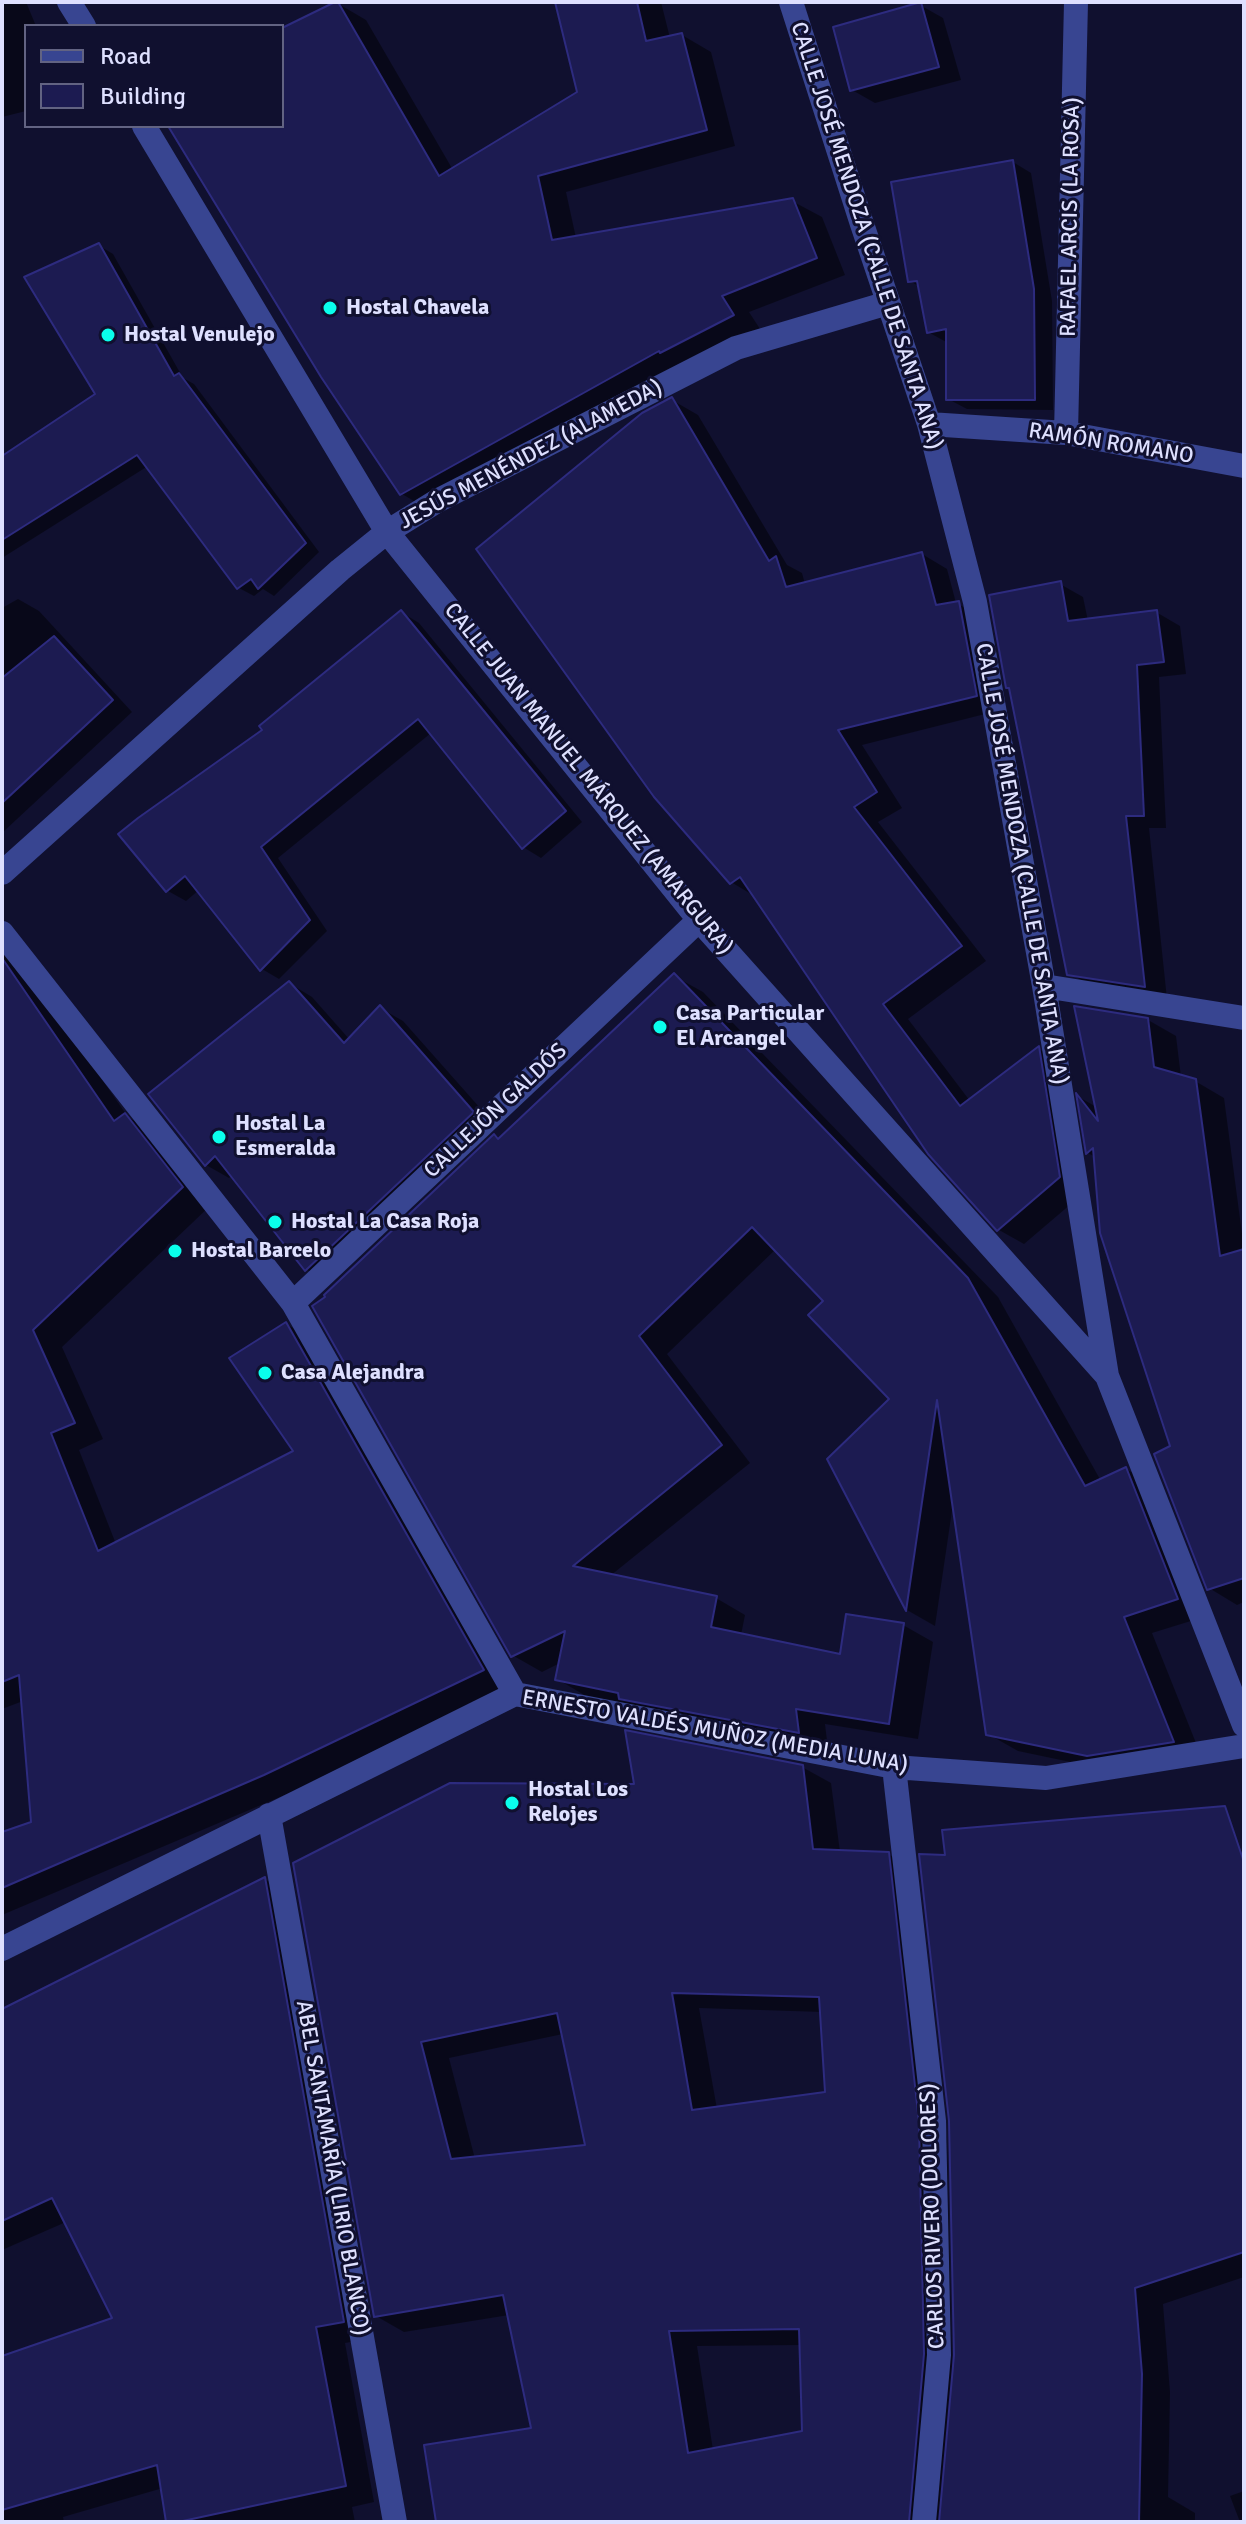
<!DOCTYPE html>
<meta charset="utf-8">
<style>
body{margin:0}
#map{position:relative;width:1246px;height:2524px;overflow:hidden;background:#10102f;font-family:Signika,sans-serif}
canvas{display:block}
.frame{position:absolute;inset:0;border:4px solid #dee0ff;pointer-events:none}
.legend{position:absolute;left:24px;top:24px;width:260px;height:104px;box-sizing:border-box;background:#10102f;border:2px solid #626382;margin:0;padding:10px 14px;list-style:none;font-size:24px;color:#dee0ff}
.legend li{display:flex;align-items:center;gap:16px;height:40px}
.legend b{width:40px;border:2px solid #626382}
</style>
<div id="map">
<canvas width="1246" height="2524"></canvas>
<div class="frame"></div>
<ul class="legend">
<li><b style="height:10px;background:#384591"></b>Road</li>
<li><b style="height:22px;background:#1c1b51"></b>Building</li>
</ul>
</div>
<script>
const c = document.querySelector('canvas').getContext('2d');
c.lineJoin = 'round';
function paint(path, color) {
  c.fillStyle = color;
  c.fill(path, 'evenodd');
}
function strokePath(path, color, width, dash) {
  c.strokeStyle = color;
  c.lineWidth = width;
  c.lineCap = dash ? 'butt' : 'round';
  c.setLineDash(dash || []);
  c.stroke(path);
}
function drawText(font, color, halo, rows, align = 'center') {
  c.font = font + ' Signika,sans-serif';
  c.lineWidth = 6;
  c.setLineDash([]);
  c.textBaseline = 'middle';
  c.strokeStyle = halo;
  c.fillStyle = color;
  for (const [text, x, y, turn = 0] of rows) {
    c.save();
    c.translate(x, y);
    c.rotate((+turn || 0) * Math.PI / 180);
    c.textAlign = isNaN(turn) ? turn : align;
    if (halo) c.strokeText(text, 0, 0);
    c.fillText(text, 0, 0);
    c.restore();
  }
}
const shadow = new Path2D(`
 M2 2H26L36 26H26V111L2 117Z
 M557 2H661L670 38 682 35 711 52 735 146 566 192 576 238 792 201 822 217 845 275 749 312 762 332 431 511 402 494 171 126H282V30L337 3 366 20 453 170 580 93Z
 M920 5 943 18 961 80 875 103 852 90Z
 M1013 162 1031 173 1052 301 1053 410 967 409 948 399V343L928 332 920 287 910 281Z
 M98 245 113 254 183 378 194 384 319 552 274 596 263 589 254 596 239 588 148 466 2 558V458L98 395Z
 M672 400 698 415 787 565 802 573 805 584 922 554 947 569 956 603 985 618 1001 710 862 745 902 808 878 822 986 961 908 1019 970 1101 1039 1049 1064 1063 1085 1192 1024 1244 999 1230 930 1153 756 897 731 882Z
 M1060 584 1083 597 1088 621 1156 612 1180 626 1186 674 1159 677 1166 828H1149L1167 999 1093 987 1069 973 1011 689 1008 687Z
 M18 599 39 611 132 712 2 833V608Z
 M401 612 419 623 582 822 541 858 523 847 431 733 278 858 327 931 279 979 262 969 199 890 186 901 168 891 121 835 265 730Z
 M2 948 18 958 128 1117 154 1132 211 1205 62 1347 103 1439 79 1450 116 1544 296 1452 286 1324 316 1341 512 1686 294 1791 2 1915V1834L33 1823 23 1701 2 1709Z
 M674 976 703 992 998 1297 1101 1481 1126 1469 1156 1486 1207 1616 1152 1633 1202 1758 1118 1772 1018 1751 988 1734 953 1504 935 1626 907 1610 830 1460 892 1400 825 1302 776 1249 667 1354 750 1463 610 1576 716 1598 745 1615 741 1635 841 1656 903 1625 933 1642 918 1739 825 1724 828 1749 586 1696 557 1679 560 1663 542 1672 512 1655 328 1297 494 1137 500 1140Z
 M289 983 312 997 350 1040 380 1008 403 1021 496 1126 329 1283 306 1269 232 1175 229 1178 206 1165Z
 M1148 1020 1176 1036 1181 1077 1195 1081 1224 1098 1244 1249V1602L1237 1605 1209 1588 1095 1157 1088 1153 1079 1097 1098 1108Z
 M802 1767 831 1783 840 1852 888 1854 917 1871 947 2140 952 2368H955L1244 1887V2277L1163 2304 1170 2392 1168 2497 1195 2513V2522H438L533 2430 509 2315 404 2332 376 2316 295 1864 637 1786ZM699 2008 822 2012 828 2094 717 2109ZM563 2034 588 2146 475 2159 449 2058ZM802 2345 804 2432 713 2450 697 2346Z
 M265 1879 294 1896 373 2338 345 2343 374 2502 352 2507 355 2522H169L163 2488 63 2517 64 2522H2V2358L115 2319 66 2222 2 2250V2012Z
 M1244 2491V2522H1240L1230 2496Z`);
const building = new Path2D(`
 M335 2H338L439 176 577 92 555 2H637L646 41 682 33 707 130 538 176 552 240 793 198 817 258 722 296 734 315 660 353 659 351 400 495 321 377 168 126H282V28Z
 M921 2 939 67 850 91 833 27Z
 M1013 160 1034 289 1035 400H946V329L927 333 917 281 908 282 891 182Z
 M99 243 174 376 179 373 306 543 258 589 251 579 237 589 137 455 2 540V456L95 394 24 277Z
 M672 397 769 561 776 556 786 587 922 552 936 605 959 601 977 696 838 730 877 792 854 807 962 946 883 1004 960 1106 1039 1046 1060 1177 997 1231 928 1154 740 877 730 884 654 797 476 549 642 413Z
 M1061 581 1068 621 1157 610 1164 662 1137 665 1144 816H1126L1145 987 1067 975 1009 688H1006L989 595Z
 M401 610 566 811 522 849 418 719 261 847 310 920 260 971 185 876 166 892 118 834 138 818 262 730 259 726Z
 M54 636 113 700 2 803V678Z
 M2 958 114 1121 125 1113 183 1187 33 1330 75 1423 51 1433 98 1551 293 1451 229 1358 286 1322 484 1670 264 1775 2 1888V1832L31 1822 19 1675 2 1682Z
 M674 973 968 1278 1085 1486 1126 1467 1178 1599 1124 1617 1174 1742 1087 1756 986 1735 937 1400 906 1611 827 1459 889 1399 808 1315 823 1301 752 1227 639 1336 722 1445 573 1566 717 1596 711 1627 840 1654 846 1614 904 1623 889 1724 796 1709 799 1733 619 1699 618 1693 555 1680 565 1631 511 1657 312 1306 325 1297 324 1295 494 1134 498 1139Z
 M289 981 344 1043 380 1005 474 1112 305 1271 215 1156 205 1166 148 1094Z
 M1074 1006 1148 1018 1154 1067 1196 1079 1220 1256 1244 1249V1578L1207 1590 1154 1454 1170 1446 1100 1233 1093 1148 1086 1154 1076 1093 1098 1121Z
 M625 1730 803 1765 813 1849 889 1852 919 2122 924 2354 909 2522H436L424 2445 531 2428 503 2295 374 2317 293 1863 450 1783 634 1784ZM672 1993 819 1997 825 2092 692 2110ZM557 2013 585 2145 451 2159 421 2042ZM799 2329 802 2431 688 2453 669 2331Z
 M1225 1806 1244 1862V2252L1135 2288 1142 2374 1139 2522H939L954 2355 949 2121 919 1854 945 1855 942 1830Z
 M265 1877 344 2322 316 2327 346 2486 178 2522H166L157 2465 2 2510V2356L112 2318 52 2198 2 2221V2009Z`);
const minor = new Path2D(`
 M69 2 84 26
 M791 2 861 221 929 424 975 602 1044 986 1107 1376 1244 1725
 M144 126 387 532 699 920 1107 1376
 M929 424 1066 433 1244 466
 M1066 433 1076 2
 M2 873 340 570 387 532 437 501 736 348 888 303
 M2 933 293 1303 515 1694
 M1044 986 1244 1018
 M293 1303 699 920
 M894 1767 934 2121 939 2355 924 2522
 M269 1815 395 2522
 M2 1949 515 1694 894 1767 1046 1778 1244 1746`);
const markers = [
 [330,308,8,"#0affec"],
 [108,335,8,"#0affec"],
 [660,1027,8,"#0affec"],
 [219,1137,8,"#0affec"],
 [275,1222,8,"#0affec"],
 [175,1251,8,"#0affec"],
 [265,1373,8,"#0affec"],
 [512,1803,8,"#0affec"]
];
const streetNames = [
 ["RAFAEL ARCIS (LA ROSA)",1071,217,-89],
 ["CALLE JOSÉ MENDOZA (CALLE DE SANTA ANA)",866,236,72],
 ["RAMÓN ROMANO",1111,444,9],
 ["JESÚS MENÉNDEZ (ALAMEDA)",531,455,-28],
 ["CALLE JUAN MANUEL MÁRQUEZ (AMARGURA)",588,779,51],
 ["CALLE JOSÉ MENDOZA (CALLE DE SANTA ANA)",1021,864,80],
 ["CALLEJÓN GALDÓS",496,1111,-43],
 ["ERNESTO VALDÉS MUÑOZ (MEDIA LUNA)",715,1732,10],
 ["ABEL SANTAMARÍA (LIRIO BLANCO)",332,2168,80],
 ["CARLOS RIVERO (DOLORES)",933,2216,-92]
];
const poiNames = [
 ["Hostal Chavela",346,308],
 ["Hostal Venulejo",124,335],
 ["Casa Particular",676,1014],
 ["El Arcangel",676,1039],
 ["Hostal La",235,1124],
 ["Esmeralda",235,1149],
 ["Hostal La Casa Roja",291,1222],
 ["Hostal Barcelo",191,1251],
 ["Casa Alejandra",281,1373],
 ["Hostal Los",528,1790],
 ["Relojes",528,1815]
];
paint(shadow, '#0007');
paint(building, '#1c1b51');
strokePath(building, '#2d2b7f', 2);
strokePath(minor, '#384591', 24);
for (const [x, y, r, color] of markers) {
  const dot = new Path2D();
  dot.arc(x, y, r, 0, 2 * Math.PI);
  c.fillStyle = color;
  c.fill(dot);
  strokePath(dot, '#10102f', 3);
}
drawText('22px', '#dee0ff', '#10102f', streetNames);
drawText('bold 22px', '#dee0ff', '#10102f', poiNames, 'left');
</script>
